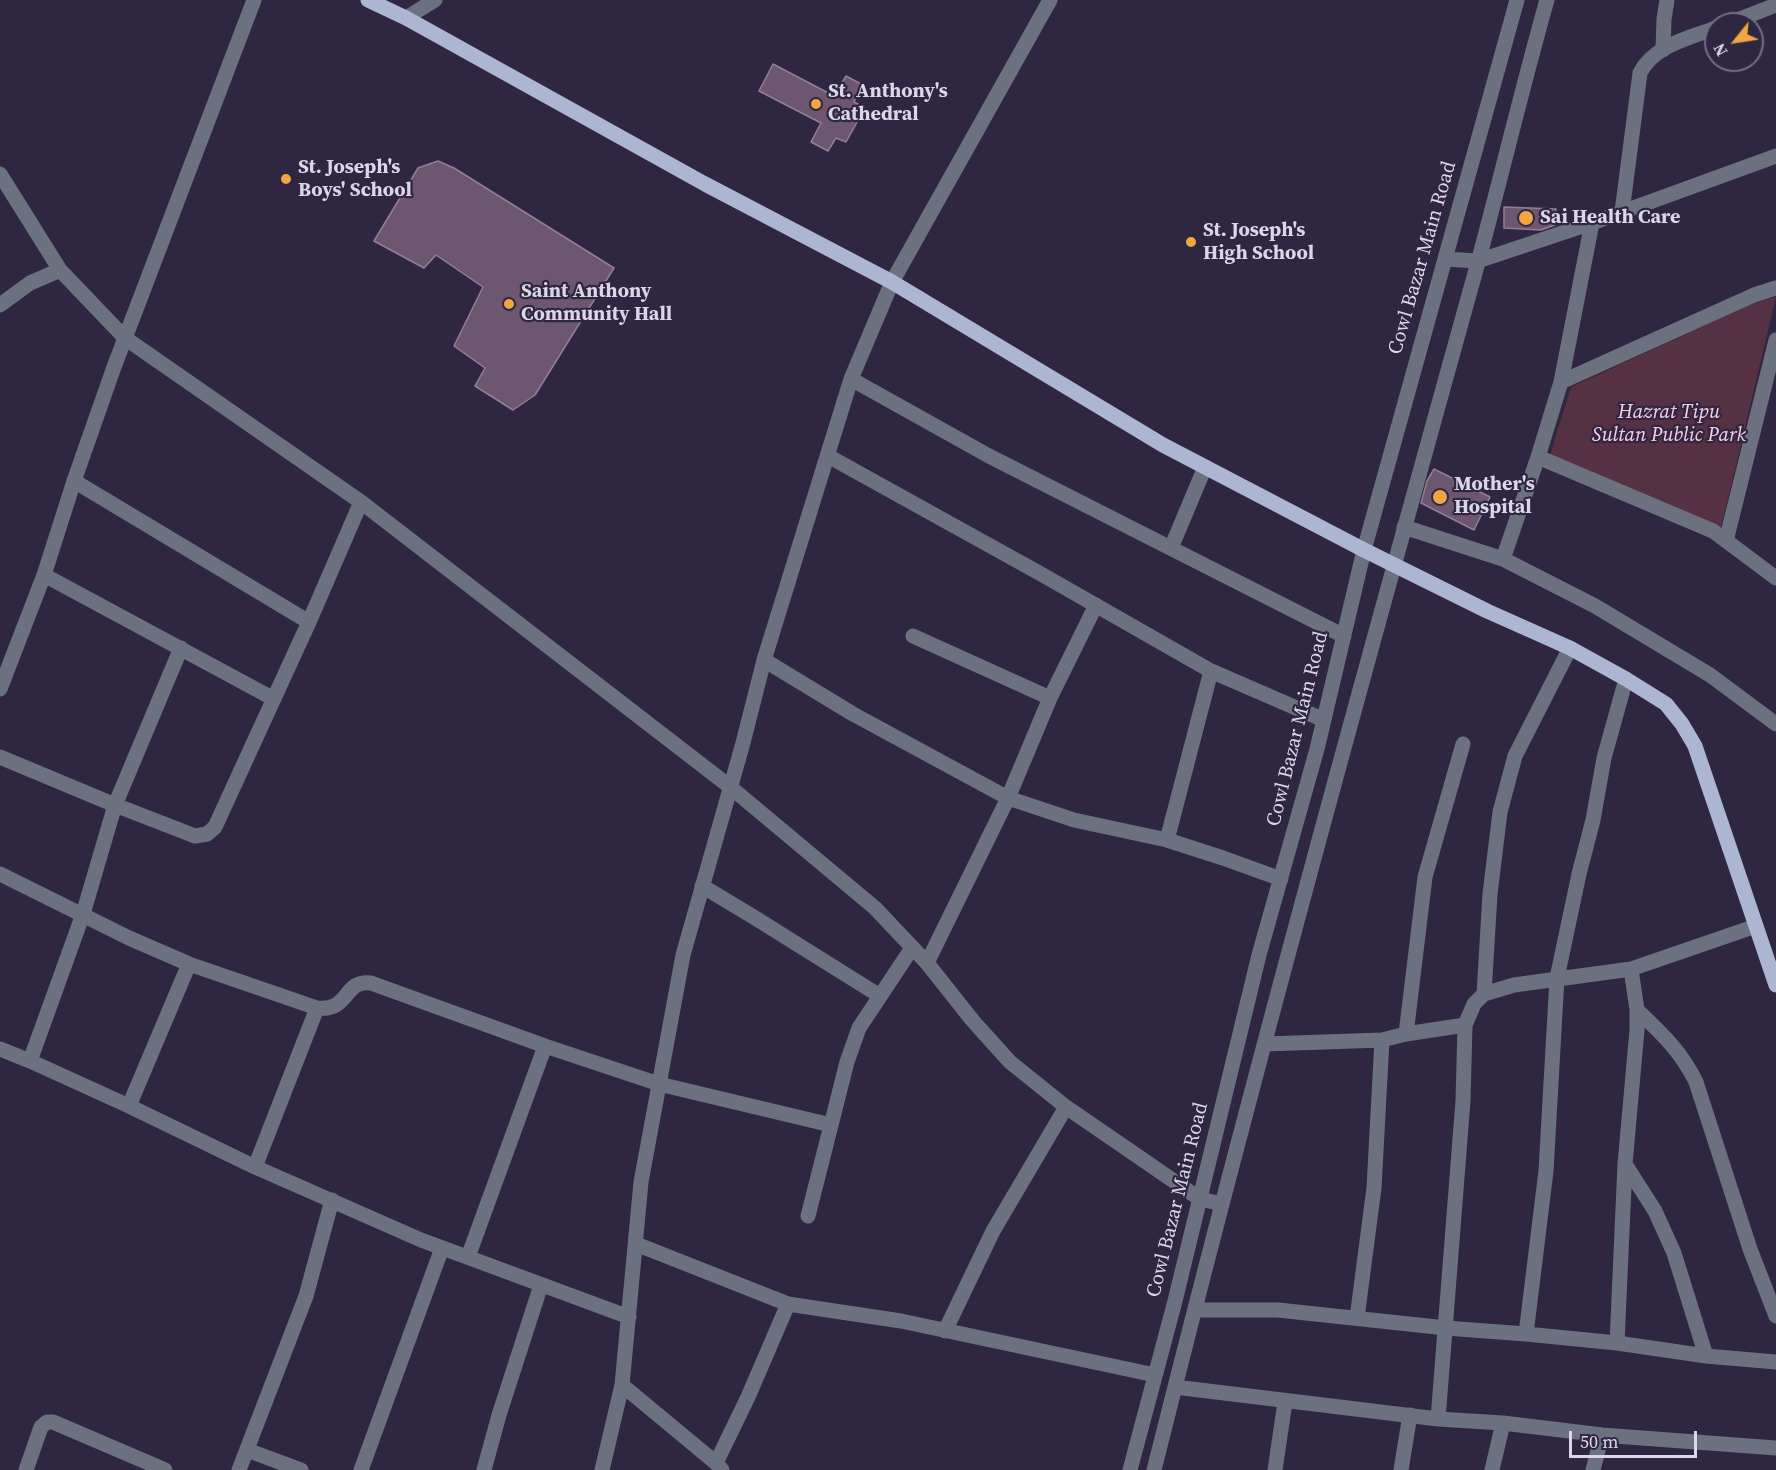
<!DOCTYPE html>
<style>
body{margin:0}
#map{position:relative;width:1776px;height:1470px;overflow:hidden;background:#2f2742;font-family:"Source Serif 4",serif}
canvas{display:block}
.north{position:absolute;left:1704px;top:12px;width:60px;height:60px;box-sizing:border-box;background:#2f2742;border:2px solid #746d85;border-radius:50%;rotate:240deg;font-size:16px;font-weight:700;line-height:24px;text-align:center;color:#dbd7e9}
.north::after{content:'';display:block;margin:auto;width:21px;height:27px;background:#f2a541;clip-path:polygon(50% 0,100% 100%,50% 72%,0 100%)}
.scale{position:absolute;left:1569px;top:1431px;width:128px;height:27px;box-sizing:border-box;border:3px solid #dbd7e9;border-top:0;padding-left:8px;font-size:18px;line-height:21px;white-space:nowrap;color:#dbd7e9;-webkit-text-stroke:4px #2f2742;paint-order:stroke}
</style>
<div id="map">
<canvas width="1776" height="1470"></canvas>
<div class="north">N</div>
<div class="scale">50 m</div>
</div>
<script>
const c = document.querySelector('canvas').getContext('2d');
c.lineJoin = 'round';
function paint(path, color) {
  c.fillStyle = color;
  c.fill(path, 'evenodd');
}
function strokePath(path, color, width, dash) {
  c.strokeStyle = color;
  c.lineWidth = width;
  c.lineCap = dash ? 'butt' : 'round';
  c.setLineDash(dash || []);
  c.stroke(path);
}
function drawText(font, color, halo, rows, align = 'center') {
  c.font = font + ' "Source Serif 4",serif';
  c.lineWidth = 4.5;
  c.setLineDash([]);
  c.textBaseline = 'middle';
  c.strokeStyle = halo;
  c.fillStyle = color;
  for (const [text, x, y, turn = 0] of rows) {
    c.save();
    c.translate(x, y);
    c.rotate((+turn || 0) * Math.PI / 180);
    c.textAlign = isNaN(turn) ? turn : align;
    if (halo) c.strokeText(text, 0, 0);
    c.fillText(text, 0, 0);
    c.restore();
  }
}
const green = new Path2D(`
 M1776 297 1721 528 1550 455 1571 387 1752 304Z`);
const building = new Path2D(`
 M773 64 834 96 846 76 863 85 854 102 865 108 846 142 836 138 828 151 811 142 821 123 759 91Z
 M438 161 454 168 614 268 535 395 513 410 475 386 485 368 454 346 483 287 436 255 424 268 374 241 418 168Z
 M1504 207 1556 209 1555 225 1541 230 1504 228Z
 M1434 469 1490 497 1474 530 1421 503 1427 481Z`);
const minor = new Path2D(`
 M406 18 435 0
 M1727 24 1776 5
 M1663 50 1664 19 1667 0
 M0 174 60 270 125 338 361 502 729 786 875 908 927 963 973 1021 1010 1062 1066 1107 1200 1199 1222 1204
 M1622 212 1640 73C1653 46 1689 38 1716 28
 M1445 259 1478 261 1592 223 1776 156
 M0 305 30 283 60 270
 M851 379 989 456 1344 636
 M1561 382 1754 295 1776 288
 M828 456 1041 574 1211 671 1324 720
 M1538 457 1713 531 1776 578
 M74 481 309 622
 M1404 527 1503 559 1595 606 1710 675 1776 724
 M1726 541 1776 340
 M1171 548 1205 467
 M1503 559 1538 457 1561 382 1592 223
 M44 575 274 699
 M913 636 1050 698
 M764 660 853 714 1008 798 1074 820 1167 840 1223 858 1281 879
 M0 689 44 575 74 481 114 367 254 0
 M0 757 115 805 181 648
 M1167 840 1211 671
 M0 874 129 938 189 964 317 1008C350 1012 343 979 371 983L545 1046 659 1084 831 1125
 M702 886 752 916 880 996
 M927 963 1008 798 1050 698 1096 605
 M1484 994 1490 894 1500 812 1515 756 1570 648
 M1637 1010C1662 1034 1681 1051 1696 1082L1750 1249 1776 1316
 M1406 1034 1425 877 1463 744
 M1265 1044 1382 1040 1406 1034 1465 1025
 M0 1049 30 1061 129 1106 255 1167 421 1240 629 1317
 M30 1061 83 914 115 805 195 836 207 834 215 827 309 622 361 502
 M129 1106 189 964
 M1625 1164 1655 1211 1674 1253 1706 1356
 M255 1167 317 1008
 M808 1216 847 1062 859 1028 912 948
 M636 1244 788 1304 901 1321 1155 1375
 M468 1257 545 1046
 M1195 1310H1278L1446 1328 1526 1334 1617 1343 1706 1356 1776 1362
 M1357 1318 1374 1188 1382 1040
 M945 1331 993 1231 1066 1107
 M1526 1334 1546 1171 1557 978 1579 874 1593 820 1604 758 1626 679
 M1617 1343 1625 1164 1637 1030V1010L1631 969
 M622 1385 716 1463 722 1470
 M1175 1387 1438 1419 1503 1423 1602 1435 1776 1448
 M1438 1419 1463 1101 1465 1025 1474 1004 1484 994 1514 985 1631 969 1756 926
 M247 1450 301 1470
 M716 1463 748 1397 788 1304
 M26 1470 41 1427 47 1422H53L165 1470
 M239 1470 306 1296 332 1200
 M361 1470 442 1248
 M484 1470 499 1415 541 1285
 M602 1470 622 1385 641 1182 683 955 743 743 764 660 851 379 892 282 1050 0
 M1130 1470 1175 1301 1259 955 1317 749 1364 550 1517 0
 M1154 1470C1255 1067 1366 666 1477 266 1501 178 1522 88 1547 0
 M1275 1470 1285 1402
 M1401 1470 1410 1415
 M1492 1470 1503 1423
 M1593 1470 1602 1435`);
const major = new Path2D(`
 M368 0 406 18 705 184 892 282 1163 445 1364 550 1487 611 1570 648 1626 679 1666 704 1682 724 1695 746 1776 985`);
const markers = [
 [816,104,6,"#f2a541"],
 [286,179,6,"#f2a541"],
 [1526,218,8,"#f2a541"],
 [1191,242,6,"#f2a541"],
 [509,304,6,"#f2a541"],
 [1440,497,8,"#f2a541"]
];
const poiNames = [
 ["St. Anthony's",828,92],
 ["Cathedral",828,115],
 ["St. Joseph's",298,168],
 ["Boys' School",298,191],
 ["Sai Health Care",1540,218],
 ["St. Joseph's",1203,231],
 ["High School",1203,254],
 ["Saint Anthony",521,292],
 ["Community Hall",521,315],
 ["Mother's",1454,485],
 ["Hospital",1454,508]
];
const streetNames = [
 ["Cowl Bazar Main Road",1423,258,-74],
 ["Cowl Bazar Main Road",1298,729,-76],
 ["Cowl Bazar Main Road",1178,1200,-76]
];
const parkNames = [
 ["Hazrat Tipu",1669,413],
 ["Sultan Public Park",1669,436]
];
paint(green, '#563143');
paint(building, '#6d5670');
strokePath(building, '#957d98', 1.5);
strokePath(minor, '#6c717f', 15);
strokePath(major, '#acb6d3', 15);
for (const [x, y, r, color] of markers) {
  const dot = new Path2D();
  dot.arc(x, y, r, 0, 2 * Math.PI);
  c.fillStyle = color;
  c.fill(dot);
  strokePath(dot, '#2f2742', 2);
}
drawText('bold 20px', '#dbd7e9', '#2f2742', poiNames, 'left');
drawText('20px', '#dbd7e9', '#2f2742', streetNames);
drawText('italic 20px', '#fdcee3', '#2f2742', parkNames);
</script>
